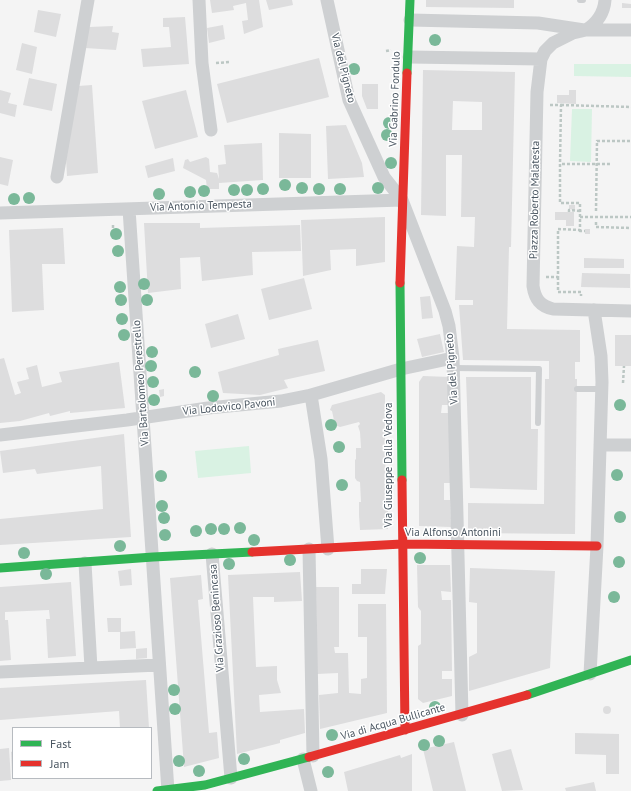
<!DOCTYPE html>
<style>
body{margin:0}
#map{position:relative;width:631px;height:791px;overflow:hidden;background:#f4f4f4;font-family:"PT Sans",sans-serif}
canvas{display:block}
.legend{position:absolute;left:12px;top:727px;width:140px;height:52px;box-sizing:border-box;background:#fff;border:1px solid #b7bbc0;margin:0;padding:5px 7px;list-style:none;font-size:12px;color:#4a5661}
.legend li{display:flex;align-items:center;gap:8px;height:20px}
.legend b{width:20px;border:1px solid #b7bbc0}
</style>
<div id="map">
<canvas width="631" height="791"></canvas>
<ul class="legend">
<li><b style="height:5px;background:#30b455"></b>Fast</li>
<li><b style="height:5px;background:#e5322d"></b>Jam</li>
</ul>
</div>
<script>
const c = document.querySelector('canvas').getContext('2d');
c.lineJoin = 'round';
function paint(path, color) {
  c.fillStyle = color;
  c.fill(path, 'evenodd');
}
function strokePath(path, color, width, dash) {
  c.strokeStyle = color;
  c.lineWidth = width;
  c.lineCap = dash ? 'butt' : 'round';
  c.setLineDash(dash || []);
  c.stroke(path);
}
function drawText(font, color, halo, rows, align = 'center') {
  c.font = font + ' "PT Sans",sans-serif';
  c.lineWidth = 3;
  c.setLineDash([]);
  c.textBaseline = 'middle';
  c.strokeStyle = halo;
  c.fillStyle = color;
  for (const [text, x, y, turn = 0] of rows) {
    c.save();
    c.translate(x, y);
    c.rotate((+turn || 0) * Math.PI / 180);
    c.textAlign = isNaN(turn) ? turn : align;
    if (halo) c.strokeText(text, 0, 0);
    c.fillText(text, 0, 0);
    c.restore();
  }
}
const green = new Path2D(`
 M574 64H631V77L574 76Z
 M572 109H592L591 162 570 161Z
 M249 446 251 473 198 478 195 451Z`);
const building = new Path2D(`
 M210 0H259L263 27 244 34 242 21 248 20 246 3 233 6 234 10 212 13Z
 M266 0H292L293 5 269 10Z
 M426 0H514V8L426 7Z
 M622 3 631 4V8H622Z
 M38 10 61 14 56 37 34 32Z
 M185 17 189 64 143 67 141 49 171 47 169 27H163V18Z
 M223 25 225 39 209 43 207 28Z
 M113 26 112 32 119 33 116 50 85 48 89 27Z
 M22 43 37 47 32 74 16 70Z
 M319 58 329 97 227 123 217 84Z
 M423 70 515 72 511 247H509L507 329 580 330V362H575V379H577L575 534 468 533V503L544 504 545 379H549V361L463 360 459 305H473V300H455L457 246 474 247 475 217H461L462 155H446V216L421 215ZM453 101 482 102V130H452Z
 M29 78 57 84 52 111 23 105Z
 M362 84H378V109H367L362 96Z
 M92 85 98 173 67 176 66 159 78 86Z
 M0 90 11 93 8 103 17 105 15 117 0 113Z
 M186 90 198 137 155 149 142 101Z
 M569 90H576V104L557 103V95H569Z
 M346 125 362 163 364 177 328 179 326 126Z
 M279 133 311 134V178H279Z
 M262 143 263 180 219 183V189H207L206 180 183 168 185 160 188 159 190 162 206 157 209 159 210 172 217 173 219 179 218 165 226 164 224 145Z
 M0 157 13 160 8 186 0 184Z
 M173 158 175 171 148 178 145 166Z
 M569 205H575V210L569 209Z
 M555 212H574V226H566V220H555Z
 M385 217V262L356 266V249L330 250 331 270 303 276 301 220Z
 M144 223H200V228L300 225 301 251 252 252 253 275 202 281 200 257 180 258 181 289 148 293Z
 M63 228 65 264H42L44 310 12 312 9 230Z
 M585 229H590V234H585Z
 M584 258 624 259V268H584Z
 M582 273 630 274V288L581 287Z
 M304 278 312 309 269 320 261 289Z
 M430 296 433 318 422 319 420 297Z
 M238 314 245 339 211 348 205 324Z
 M440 334 444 352 422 357 417 339Z
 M615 335H631V366H615Z
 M318 340 325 371 284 380 288 388 260 395 223 393 218 372 279 355 278 349Z
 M4 358 15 395 21 393 17 382 29 379 26 368 37 365 42 387 62 382 59 372 119 362 125 408 70 413V411L50 416 49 413 20 421 0 423V359Z
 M423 376 450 377 449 405H442L441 413H450V483H444V500H450L451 527 419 526V382Z
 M466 377H531V429H538L537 490 470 488Z
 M164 389V396L160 397 159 390Z
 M381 392 385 395V440L387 439V445H385L386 502H388V529L360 530 359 515V502H361L360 482 357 481 355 478V459L356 460V448H361L360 432 358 426 360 424 359 422 340 427 335 425 332 411 330 410 332 405Z
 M124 434 131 537 0 545V519L103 509 101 466 37 474 35 469 3 473 0 451Z
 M417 565H450L451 592 441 591 442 600H451L452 671H442V679H452V696L423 703 418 699V646L421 644V611L418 607Z
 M470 568 555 571 550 668 469 691V657L477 653V603L469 602Z
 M131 569 132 585 120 586 118 571Z
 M361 569H387L385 594H352V584H361Z
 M300 572 302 601 274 602V597H253L256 667 277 666V680L281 693 259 695 260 712 304 709 305 733 280 740V743L237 754 228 575Z
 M201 575 203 599 198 600 209 733 217 732 219 758 184 767 170 578Z
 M71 582 76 656 48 658 46 619H50L49 610 5 612V620H8L11 660 0 661V587Z
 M316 587H339V647H334L335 653H348L349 693 361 694V679L367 678V637H358V604H386L387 713 320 729 319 695 338 693V673L317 674Z
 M107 618H121V632L135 631 136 648 120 649V632H108Z
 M147 648V658L136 659V649Z
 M146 680 149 728H120L119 711 0 720V688Z
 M603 710a4 4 0 1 1 8 0a4 4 0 1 1-8 0Z
 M575 733 619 734V774H606V755L575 754Z
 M454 742 466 791H433L423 749Z
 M9 748 11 780 0 781V749Z
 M511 749 523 790 502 791 492 754Z
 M13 751V775H12L11 752Z
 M412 754V791H348L344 772 400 755 401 758Z
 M594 782 596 791H566L565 788Z`);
const path = new Path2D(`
 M386 51 391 50
 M216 63 230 62
 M550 105H561L560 164
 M561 105 631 107
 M596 211 597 141H631
 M569 212V210L580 211
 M580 217H631
 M596 222V227L631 228
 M113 225V232H118
 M580 230V231H585
 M546 277H558V229L580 230V203H560V164H611
 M558 277V292H581V296
 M623 383 624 366`);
const lane = new Path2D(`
 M580 0H583
 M453 368 539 369 538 423
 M577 389H601`);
const street = new Path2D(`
 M199 0 202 63 211 130
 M327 0 349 100 384 177 402 200 445 311 449 326 453 358 462 715
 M410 20 538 23 584 30
 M586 30C597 23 604 13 605 0
 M631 30H586L573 33 553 43 545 51 541 59 537 92 533 286C535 299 540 306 553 309L631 311
 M409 57 541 59
 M57 177 88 0
 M129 209 168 791
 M0 213 402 200
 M311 395 321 459 328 549
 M0 435 127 420 208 408 281 401 311 395 401 369 453 358
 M600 445H631
 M309 549 313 756
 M212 554 231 778
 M85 563 91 668
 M0 672 159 665
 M590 674 597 546 602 382 601 356 594 310
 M303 759 311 791`);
const fast = new Path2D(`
 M407 73 410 0
 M400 283 402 480
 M0 568 153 557 252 552
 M527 695 631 660
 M157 791 205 785 309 757`);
const jam = new Path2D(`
 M400 283 407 73
 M402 480 405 730
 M252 552 402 544 597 546
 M309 757 527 695`);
const trees = [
 [435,40],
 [354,69],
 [389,123],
 [387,135],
 [391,163],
 [285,185],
 [302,188],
 [378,188],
 [263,189],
 [319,189],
 [340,189],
 [234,190],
 [247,190],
 [204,191],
 [190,192],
 [159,194],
 [29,198],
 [14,199],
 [116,234],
 [118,251],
 [144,284],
 [120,287],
 [121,300],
 [147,300],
 [122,319],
 [124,335],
 [152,352],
 [151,366],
 [195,372],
 [153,382],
 [213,396],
 [154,400],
 [620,405],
 [331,425],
 [339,447],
 [617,475],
 [161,476],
 [342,485],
 [162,506],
 [620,517],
 [164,518],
 [240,528],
 [211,529],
 [224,529],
 [196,531],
 [165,535],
 [254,540],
 [120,546],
 [24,553],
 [420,558],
 [290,560],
 [619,562],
 [229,564],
 [46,574],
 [614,597],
 [174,690],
 [435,707],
 [175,709],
 [332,735],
 [439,741],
 [424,745],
 [244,759],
 [179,761],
 [199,771],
 [328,772]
];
const streetNames = [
 ["Via del Pigneto",343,68,76],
 ["Via Gabrino Fondulo",395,99,-88],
 ["Piazza Roberto Malatesta",535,200,-89],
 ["Via Antonio Tempesta",201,206,-2],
 ["Via del Pigneto",452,369,-94],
 ["Via Bartolomeo Perestrello",141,383,-94],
 ["Via Lodovico Pavoni",229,407,-6],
 ["Via Giuseppe Dalla Vedova",389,465,-90],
 ["Via Alfonso Antonini",453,533],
 ["Via Grazioso Benincasa",217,618,-94],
 ["Via di Acqua Bullicante",393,722,-16]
];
paint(green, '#d9f2e3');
paint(building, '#ddddde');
strokePath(path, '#bcc7c4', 2.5, [3, 2]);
strokePath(lane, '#ced0d2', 6);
strokePath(street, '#ced0d2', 13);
strokePath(fast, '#30b455', 9);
strokePath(jam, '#e5322d', 9);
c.fillStyle = '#7ab899';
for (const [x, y] of trees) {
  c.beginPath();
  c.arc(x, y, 6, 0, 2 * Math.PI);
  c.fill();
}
drawText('11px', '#4a5661', '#fff', streetNames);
</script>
